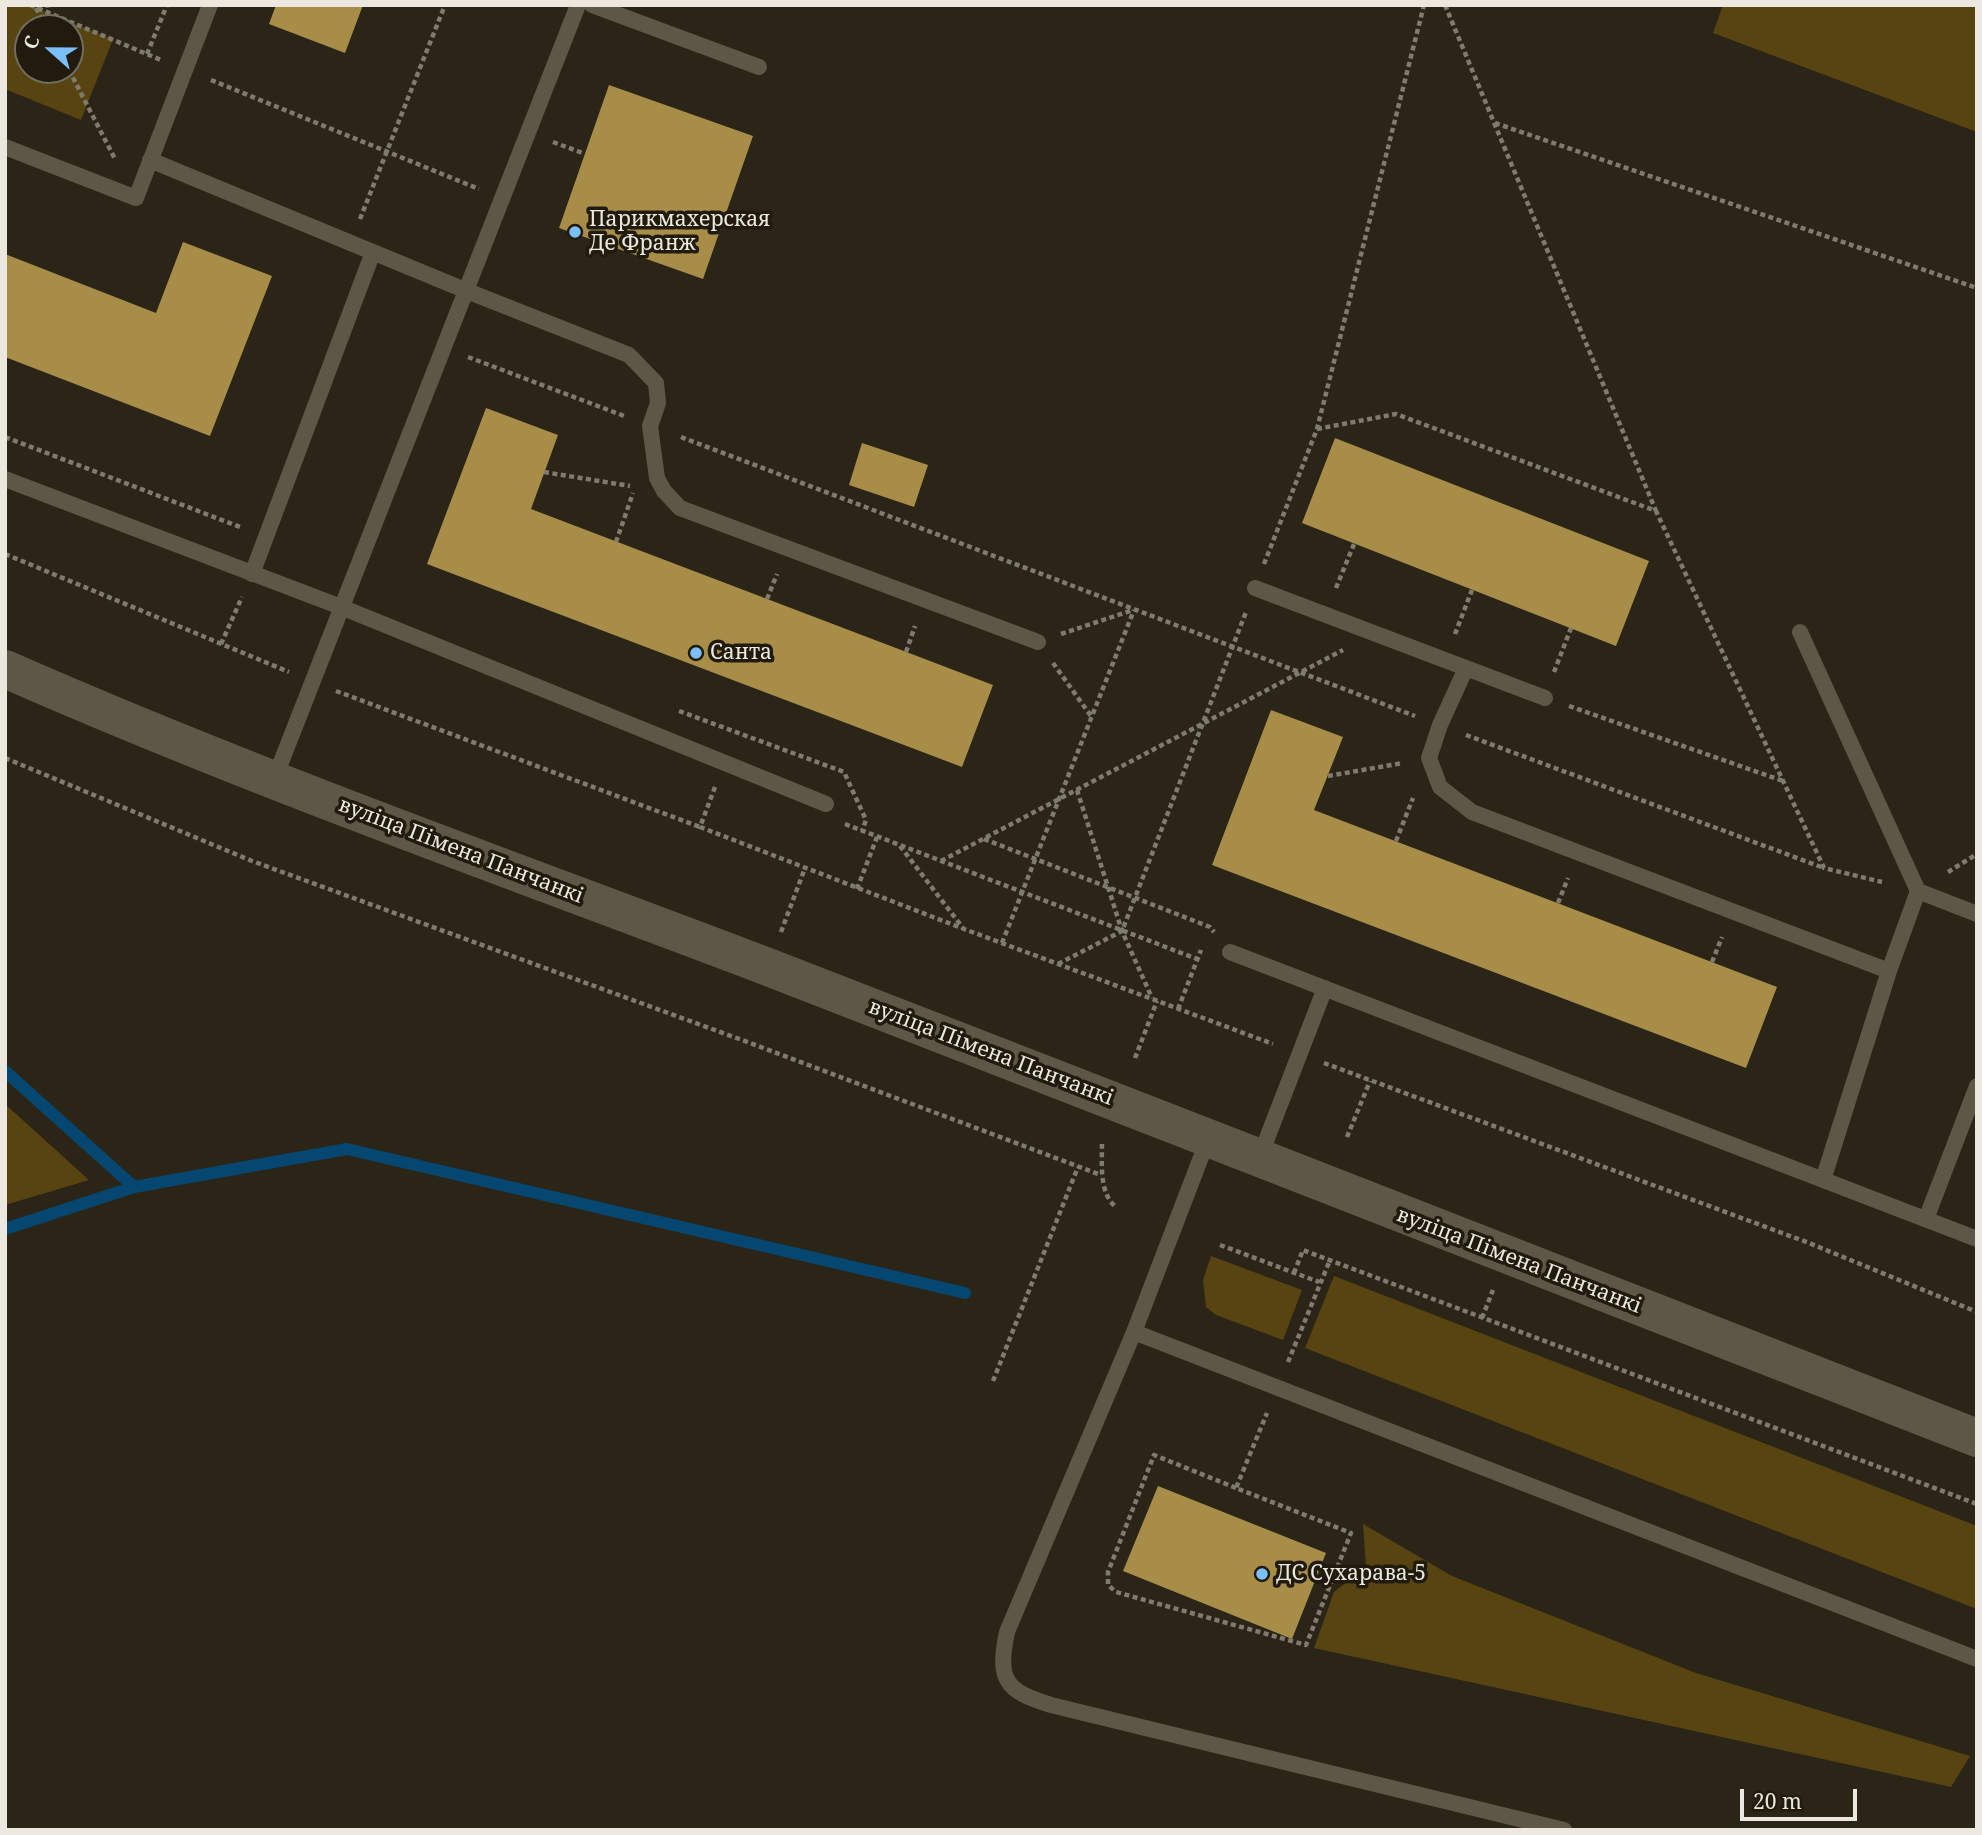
<!DOCTYPE html>
<meta charset="utf-8">
<style>
body{margin:0}
#map{position:relative;width:1982px;height:1835px;overflow:hidden;background:#2b2517;font-family:"Noto Serif",serif}
canvas{display:block}
.frame{position:absolute;inset:0;border:7px solid #ece8df;pointer-events:none}
.north{position:absolute;left:14px;top:14px;width:70px;height:70px;box-sizing:border-box;background:#211b0e;border:2px solid #726d62;border-radius:50%;rotate:291deg;font-size:19px;font-weight:700;line-height:28px;text-align:center;color:#ece8df}
.north::after{content:'';display:block;margin:auto;width:24px;height:32px;background:#7abff8;clip-path:polygon(50% 0,100% 100%,50% 72%,0 100%)}
.scale{position:absolute;left:1740px;top:1789px;width:117px;height:32px;box-sizing:border-box;border:4px solid #ece8df;border-top:0;padding-left:9px;font-size:21px;line-height:24px;white-space:nowrap;color:#ece8df;-webkit-text-stroke:5px #211b0e;paint-order:stroke}
</style>
<div id="map">
<canvas width="1982" height="1835"></canvas>
<div class="frame"></div>
<div class="north">С</div>
<div class="scale">20 m</div>
</div>
<script>
const c = document.querySelector('canvas').getContext('2d');
c.lineJoin = 'round';
function paint(path, color) {
  c.fillStyle = color;
  c.fill(path, 'evenodd');
}
function strokePath(path, color, width, dash) {
  c.strokeStyle = color;
  c.lineWidth = width;
  c.lineCap = dash ? 'butt' : 'round';
  c.setLineDash(dash || []);
  c.stroke(path);
}
function drawText(font, color, halo, rows, align = 'center') {
  c.font = font + ' "Noto Serif",serif';
  c.lineWidth = 7;
  c.setLineDash([]);
  c.textBaseline = 'middle';
  c.strokeStyle = halo;
  c.fillStyle = color;
  for (const [text, x, y, turn = 0] of rows) {
    c.save();
    c.translate(x, y);
    c.rotate((+turn || 0) * Math.PI / 180);
    c.textAlign = isNaN(turn) ? turn : align;
    if (halo) c.strokeText(text, 0, 0);
    c.fillText(text, 0, 0);
    c.restore();
  }
}
const green = new Path2D(`
 M5 5H37L36 8 113 39 81 120 5 89ZM70 28V70H28V28Z
 M1723 5H1977V132L1713 33Z
 M5 1104 89 1180 5 1205Z
 M1211 1256 1302 1290 1283 1340 1216 1315 1206 1307 1203 1280Z
 M1334 1276 1977 1526V1609L1305 1348Z
 M1363 1524 1452 1576 1696 1673 1970 1756 1951 1787 1314 1648 1334 1592 1366 1567Z`);
const stream = new Path2D(`
 M5 1071 134 1187 347 1149 965 1293
 M5 1229 134 1187`);
const building = new Path2D(`
 M276 5H363L345 53 269 24Z
 M609 85 753 136 703 279 559 228Z
 M183 242 272 276 210 436 5 357V254L156 313Z
 M486 408 558 435 531 509 993 685 962 767 427 564Z
 M1335 438 1649 561 1616 646 1302 523Z
 M862 443 928 465 914 507 849 485Z
 M1271 710 1343 737 1314 810 1777 987 1746 1068 1212 865Z
 M1158 1486 1326 1553 1292 1639 1123 1571Z`);
const path = new Path2D(`
 M30 5 161 60
 M1445 5 1656 511
 M37 7 50 5
 M36 8 47 28
 M147 54 167 5
 M69 70 115 159
 M211 80 479 189
 M1495 123 1977 288
 M553 142 585 154
 M360 219 445 5
 M468 357 627 417
 M1317 429 1396 414 1656 511 1824 868 1882 882
 M5 437 240 527
 M681 437 1415 716
 M544 472 630 486
 M616 542 633 493
 M5 554 289 672
 M1264 564 1317 429 1424 5
 M1336 588 1354 544
 M767 599 777 574
 M1061 634 1133 610
 M1455 634 1472 590
 M221 644 242 597
 M906 652 915 626
 M1053 663 1091 716
 M1554 672 1571 628
 M336 691 700 827
 M1569 706 1783 781
 M679 711 844 772 866 820 862 831
 M1466 735 1824 868
 M5 758 252 861 742 1040 1101 1175
 M1328 776 1403 763
 M715 787 700 827 964 929 1273 1044
 M1077 790 1122 931 1152 998
 M845 824 1197 959
 M984 839 1210 927 1214 932
 M1396 841 1413 798
 M900 846 963 928
 M941 861 1343 650
 M1948 872 1977 854
 M857 889 877 837
 M1558 903 1568 878
 M781 932 805 868
 M1002 943 1134 610
 M1712 962 1722 937
 M1058 964 1122 931 1246 612
 M1178 1009 1201 950
 M1135 1058 1157 1001
 M1324 1063 1809 1243 1977 1312
 M1347 1137 1370 1081
 M1102 1144C1102 1164 1099 1194 1116 1207
 M1220 1245 1319 1282
 M1294 1273 1303 1250 1977 1504
 M1482 1318 1493 1290
 M1288 1362 1330 1260
 M993 1381 1078 1167
 M1236 1488 1154 1455 1108 1572V1585L1116 1592 1306 1645 1351 1533 1236 1488 1267 1413`);
const lane = new Path2D(`
 M592 5 759 67
 M5 147 136 198 210 5
 M150 160 467 291 629 355 656 383 658 403 650 426 657 478 664 491 680 508 1038 642
 M5 479 341 607 826 804
 M252 574 373 252
 M1255 588 1545 698
 M1800 632 1918 891
 M1466 668 1440 725 1429 758 1440 787 1472 812 1889 971
 M274 780 578 5
 M1230 952 1977 1239
 M1208 1139 1134 1332 1007 1632C997 1680 1005 1691 1051 1705L1564 1830
 M1259 1159 1325 988
 M1823 1180 1889 971 1918 891 1977 914
 M1926 1219 1977 1086
 M1134 1332 1977 1659`);
const secondary = new Path2D(`
 M5 669C255 779 513 870 768 967 1172 1122 1573 1282 1977 1438`);
const markers = [
 [575,232,7,"#7abff8"],
 [696,653,7,"#7abff8"],
 [1262,1574,7,"#7abff8"]
];
const poiNames = [
 ["Парикмахерская",589,220],
 ["Де Франж",589,244],
 ["Санта",710,653],
 ["ДС Сухарава-5",1276,1574]
];
const streetNames = [
 ["вуліца Пімена Панчанкі",461,851,21],
 ["вуліца Пімена Панчанкі",991,1053,21],
 ["вуліца Пімена Панчанкі",1519,1261,21]
];
paint(green, '#574411');
strokePath(stream, '#054771', 12);
paint(building, '#a88d49');
strokePath(path, '#807b6f', 4.5, [5, 3.5]);
strokePath(lane, '#5e5747', 16);
strokePath(secondary, '#5e5747', 38);
for (const [x, y, r, color] of markers) {
  const dot = new Path2D();
  dot.arc(x, y, r, 0, 2 * Math.PI);
  c.fillStyle = color;
  c.fill(dot);
  strokePath(dot, '#211b0e', 2.5);
}
drawText('21px', '#ece8df', '#211b0e', poiNames, 'left');
drawText('21px', '#ece8df', '#211b0e', streetNames);
</script>
